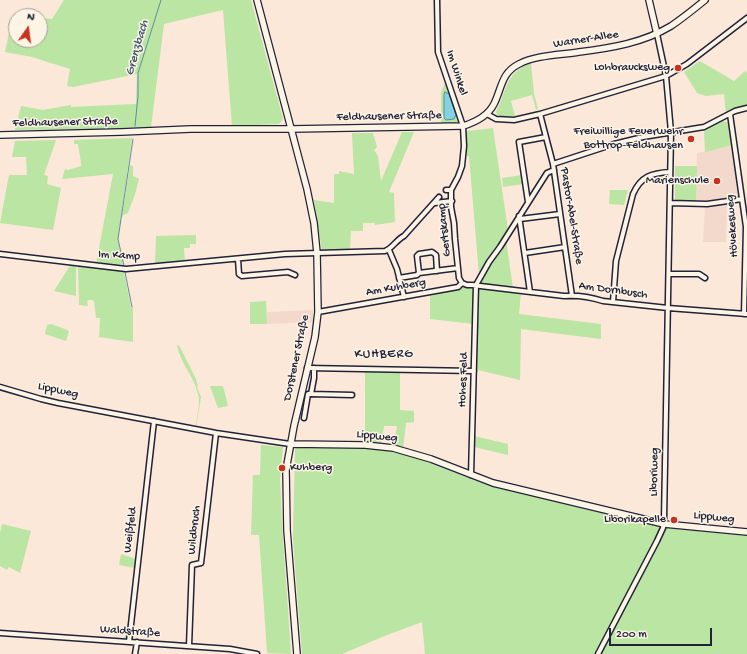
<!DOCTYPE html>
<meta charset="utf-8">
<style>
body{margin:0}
#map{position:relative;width:747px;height:654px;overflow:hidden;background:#fbe8d9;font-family:"Gochi Hand",sans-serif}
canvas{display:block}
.north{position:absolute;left:8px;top:8px;width:40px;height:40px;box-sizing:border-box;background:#fcf5e5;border:1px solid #a5a1a1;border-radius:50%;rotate:14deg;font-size:11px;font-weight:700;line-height:16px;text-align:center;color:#22223b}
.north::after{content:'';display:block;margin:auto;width:14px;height:18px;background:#c8321e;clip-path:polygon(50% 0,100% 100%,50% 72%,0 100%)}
.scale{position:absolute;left:609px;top:628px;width:103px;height:18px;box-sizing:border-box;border:2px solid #22223b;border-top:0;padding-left:5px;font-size:12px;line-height:14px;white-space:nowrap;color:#22223b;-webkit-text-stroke:3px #fcf5e5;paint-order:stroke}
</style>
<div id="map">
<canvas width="747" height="654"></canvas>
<div class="north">N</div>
<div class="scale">200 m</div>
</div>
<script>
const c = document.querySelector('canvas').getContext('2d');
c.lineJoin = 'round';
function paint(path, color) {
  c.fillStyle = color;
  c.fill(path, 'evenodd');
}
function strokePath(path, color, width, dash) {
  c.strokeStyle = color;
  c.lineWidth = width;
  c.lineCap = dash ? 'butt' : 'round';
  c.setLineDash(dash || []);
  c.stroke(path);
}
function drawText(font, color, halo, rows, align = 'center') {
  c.font = font + ' "Gochi Hand",sans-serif';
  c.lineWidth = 3;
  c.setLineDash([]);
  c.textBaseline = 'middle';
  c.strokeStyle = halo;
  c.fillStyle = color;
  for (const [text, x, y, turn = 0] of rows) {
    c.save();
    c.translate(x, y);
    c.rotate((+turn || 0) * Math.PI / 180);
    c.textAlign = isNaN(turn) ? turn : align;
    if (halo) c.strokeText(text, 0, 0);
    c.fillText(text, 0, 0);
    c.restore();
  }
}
const built = new Path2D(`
 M732 145 738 196 737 197 708 201H696L697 153Z
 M727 203 726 242H703L705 206Z
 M313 310V322L267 324V312Z`);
const green = new Path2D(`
 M64 0H251L283 119 279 124 232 126 223 10 164 24 151 127 103 129 15 130 21 106 43 110 71 105V107L136 104 137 74 73 87 67 86 70 69 32 57 5 52 13 15 19 16H16V40H40V18L52 19Z
 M700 61 734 81 745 71 747 73V106L737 109 726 114 724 94 706 96 697 93 684 72Z
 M531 63 534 94 538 109 536 110 532 95 511 101 515 116 504 117 497 115 496 112C508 89 503 75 531 63Z
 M446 80 459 119 456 123H441V93Z
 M722 121 729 123 732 145 705 152 704 130Z
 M493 128 508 230 479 275 469 156H465L466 133 467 131Z
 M402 132H414L389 192 394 193 395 222 375 225V223H363V231H351L350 250 322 251 314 200 334 203V174H339V171L354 174 352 133H373L377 147 374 150 378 156 381 181Z
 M132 138 118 239 123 266 96 264 113 174 62 179 65 169 68 170 81 166C81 158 79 152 78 144H74V140Z
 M56 140 44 175 48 176 47 184 61 188 53 230 0 223 9 175H27L26 157H12L15 141Z
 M130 165 133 166V176L139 179 135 194 128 213 122 216Z
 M675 166H697L696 201H677L675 199Z
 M522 175 523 184 503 187 502 178Z
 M610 190H628L624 205 609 204Z
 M196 235V244H190V248H184L185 263 155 266 156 236Z
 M506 240 513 288 481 283 480 280Z
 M71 264 76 265V296L54 291Z
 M78 265 124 272 131 308H133V342L99 337 100 318H96L94 301 92 300H88L87 302 88 306 79 305Z
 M472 286 475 290 474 324 430 319V293Z
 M480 288 521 293 519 314 601 324V339L521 329 520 380 478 370 476 368 478 289Z
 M266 301 267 324H250V302Z
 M51 324 65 329 69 331 66 341 45 334 47 325Z
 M177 345H178L180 347 196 379 198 386 197 387 201 397 196 427C196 417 201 405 198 394 194 376 180 363 177 345Z
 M365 370 400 371V410L414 411V422L406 423 403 449 393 447 397 426H384L381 445 365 443Z
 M210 386H223L228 406 218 408Z
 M474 436 508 444V455L474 447Z
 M261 445 283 447 280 479 282 524 291 654 267 653 259 535H251L253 475H260Z
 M296 448H365L392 452 414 457 487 485 612 516 674 529 747 536V654H425L422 622 387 635 342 654H302L293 540 295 450Z
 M2 524 31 531 20 573 9 567 7 570 0 566V533Z
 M121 554 136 559 128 638 126 640 117 639H123L126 635 135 568 119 565Z`);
const water = new Path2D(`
 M445 92 449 94 456 115 454 119 446 120 444 118V95Z`);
const stream = new Path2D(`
 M135 126 138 96V73L161 0
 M124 266 118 239 133 139
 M125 272 132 307`);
const street = new Path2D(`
 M437 0 438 52 463 126 464 146 462 166 458 177 451 190H446
 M487 114 496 119 514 120 540 114 666 76 687 64 747 18
 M540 114 553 164 572 296
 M730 114 746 227 744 314
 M553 164 614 144 643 137 704 127 735 111 747 108
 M451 190V207L454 223 455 239 459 278 462 283
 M528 202 519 142 546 137
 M435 203 452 201
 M670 203 707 204 742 199
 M519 216 530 292
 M520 219 560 214
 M389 250 397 269 404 297
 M525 253 565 247
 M0 254 126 269 285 254 385 251C393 248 396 240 404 236L439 197
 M238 259 239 274 242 276 288 272 295 275
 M419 273 417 256 419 254 432 252 436 255 437 271
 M669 274H699L705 278
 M399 278 417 275 419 273 458 268
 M613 302 616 261 633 194C641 176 652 173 670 172
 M318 312 458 287 462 283 467 285H472L564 296C577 295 590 297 603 301L668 308 747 314
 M307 368 474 371
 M0 387 41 399 58 403 216 433 290 444
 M311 394 352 395
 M304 418 308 394H311L314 378V368
 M471 475 476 285 489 262 500 247 547 173 554 170
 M0 633 230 649 257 654
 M129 642 154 421
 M189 646 192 565 201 563 216 433
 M135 654 137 642
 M598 654 657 541 663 528 664 520 671 132 666 76 657 34`);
const secondary = new Path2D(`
 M257 0 307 189 314 223 317 253 318 312 315 337 294 426 286 470 287 530 297 654
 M649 0 657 34
 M0 135 121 132 191 129H291L463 126C476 122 488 116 494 104 502 88 501 73 519 64 536 55 560 55 579 52 611 48 643 43 671 26 683 18 694 9 705 0
 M290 444 365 445 393 448 431 459 493 483 664 524 747 532`);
const markers = [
 [678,68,4,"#c8321e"],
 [691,139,4,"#c8321e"],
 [717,181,4,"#c8321e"],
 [282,468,4,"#c8321e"],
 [674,520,4,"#c8321e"]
];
const streetNames = [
 ["Warner-Allee",586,40,-9],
 ["Im Winkel",456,73,72],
 ["Feldhausener Straße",389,117,-1],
 ["Feldhausener Straße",65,123,-1],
 ["Pastor-Abel-Straße",571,216,81],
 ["Hövekesweg",733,226,-94],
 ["Gertskamp",445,230,-96],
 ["Im Kamp",119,256,3],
 ["Am Kuhberg",396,288,-10],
 ["Am Dornbusch",613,291,8],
 ["Dorstener Straße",297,358,-78],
 ["Hohes Feld",464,380,-88],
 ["Lippweg",58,391,12],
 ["Lippweg",377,437,6],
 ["Liboriweg",655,472,-89],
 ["Lippweg",714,518,6],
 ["Weißfeld",131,530,-83],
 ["Wildbruch",195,530,-84],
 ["Waldstraße",130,632,4]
];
const poiNames = [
 ["Lohbraucksweg",670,68],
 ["Freiwillige Feuerwehr",683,132],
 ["Bottrop-Feldhausen",683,146],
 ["Marienschule",709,181],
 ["Kuhberg",290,468,"left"],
 ["Liborikapelle",666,520]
];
const waterNames = [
 ["Grenzbach",138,48,-74]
];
const neighbourhoodNames = [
 ["KUHBERG",384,355]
];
paint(built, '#f3d9cc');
paint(green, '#bae5a2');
paint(water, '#84d2e2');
strokePath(water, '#5d8c9f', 1);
strokePath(stream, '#5d8c9f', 1);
strokePath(street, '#22223b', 7);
strokePath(secondary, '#22223b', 8);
strokePath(street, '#fcf5e5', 4);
strokePath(secondary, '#fcf5e5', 5.5);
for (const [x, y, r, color] of markers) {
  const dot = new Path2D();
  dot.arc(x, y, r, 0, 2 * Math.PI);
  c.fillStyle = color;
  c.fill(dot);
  strokePath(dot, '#fcf5e5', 1.5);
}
drawText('12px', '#22223b', '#fcf5e5', streetNames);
drawText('12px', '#22223b', '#fcf5e5', poiNames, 'right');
drawText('italic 13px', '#3f576d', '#fcf5e5', waterNames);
c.letterSpacing = '1px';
drawText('13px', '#22223b', '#fcf5e5', neighbourhoodNames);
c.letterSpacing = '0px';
</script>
